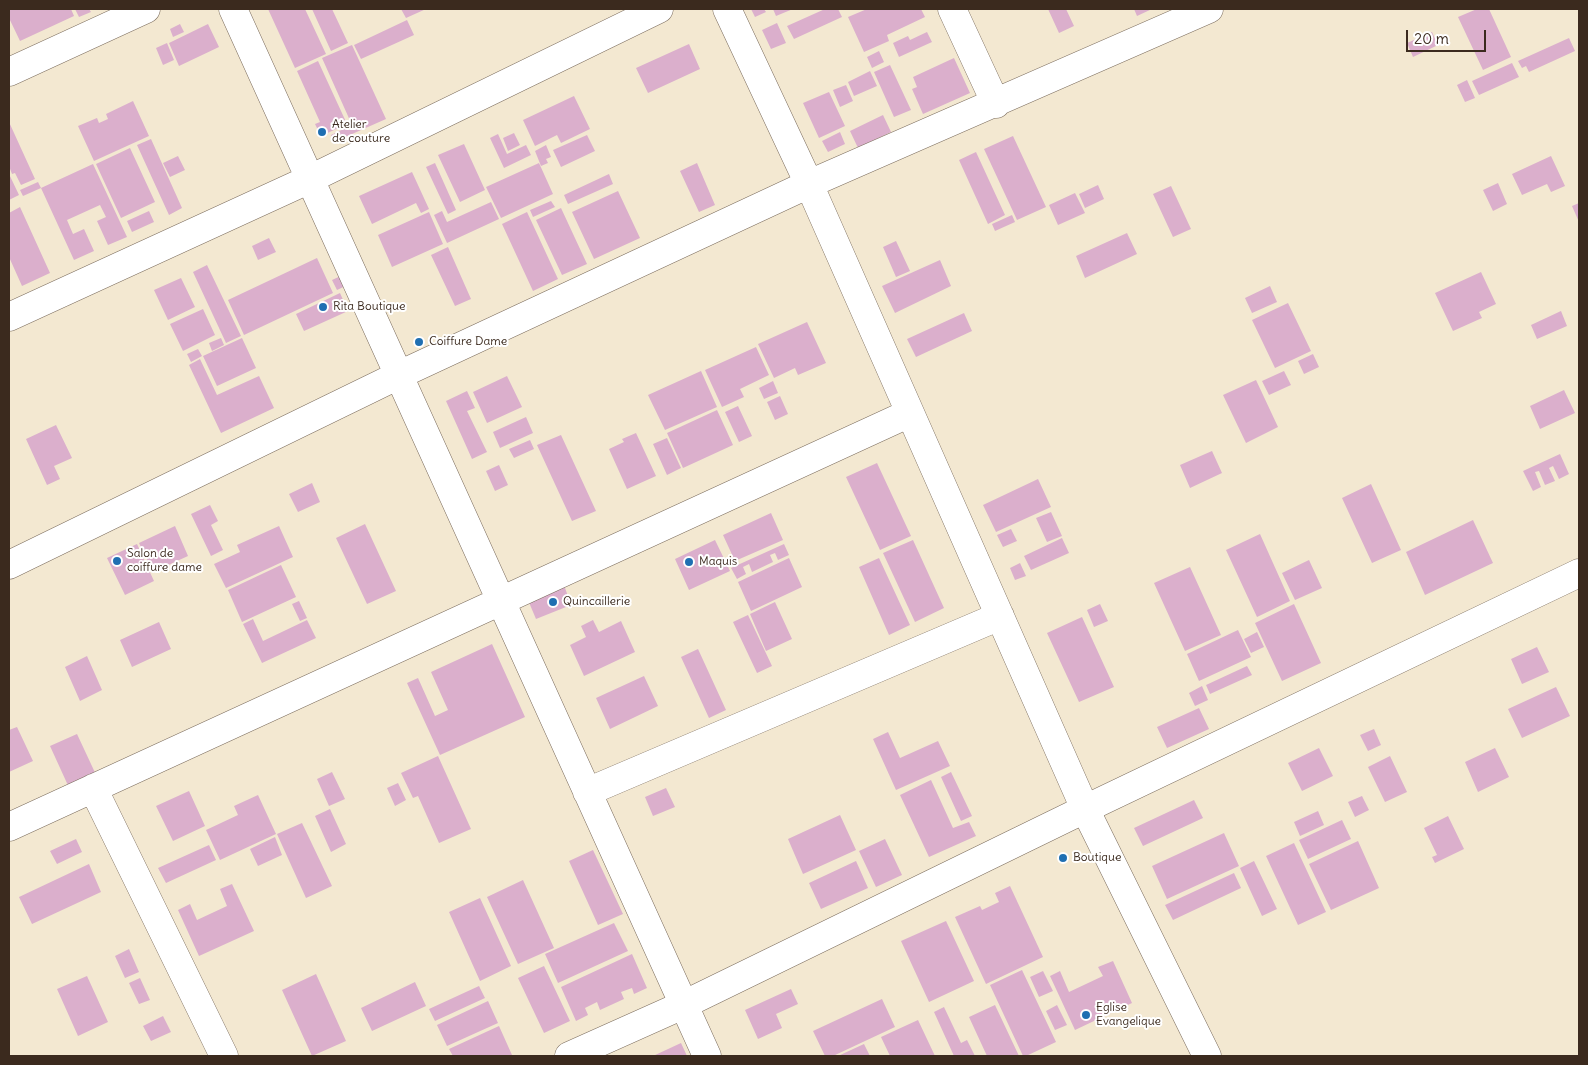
<!DOCTYPE html>
<style>
body{margin:0}
#map{position:relative;width:1588px;height:1065px;overflow:hidden;background:#f3e8d1;font-family:Delius,sans-serif}
canvas{display:block}
.frame{position:absolute;inset:0;border:10px solid #3b2a1e;pointer-events:none}
.scale{position:absolute;left:1406px;top:30px;width:80px;height:22px;box-sizing:border-box;border:2px solid #3b2a1e;border-top:0;padding-left:6px;font-size:15px;line-height:18px;white-space:nowrap;color:#3b2a1e;-webkit-text-stroke:4px #fff;paint-order:stroke}
</style>
<div id="map">
<canvas width="1588" height="1065"></canvas>
<div class="frame"></div>
<div class="scale">20 m</div>
</div>
<script>
const c = document.querySelector('canvas').getContext('2d');
c.lineJoin = 'round';
function paint(path, color) {
  c.fillStyle = color;
  c.fill(path, 'evenodd');
}
function strokePath(path, color, width, dash) {
  c.strokeStyle = color;
  c.lineWidth = width;
  c.lineCap = dash ? 'butt' : 'round';
  c.setLineDash(dash || []);
  c.stroke(path);
}
function drawText(font, color, halo, rows, align = 'center') {
  c.font = font + ' Delius,sans-serif';
  c.lineWidth = 4;
  c.setLineDash([]);
  c.textBaseline = 'middle';
  c.strokeStyle = halo;
  c.fillStyle = color;
  for (const [text, x, y, turn = 0] of rows) {
    c.save();
    c.translate(x, y);
    c.rotate((+turn || 0) * Math.PI / 180);
    c.textAlign = isNaN(turn) ? turn : align;
    if (halo) c.strokeText(text, 0, 0);
    c.fillText(text, 0, 0);
    c.restore();
  }
}
const building = new Path2D(`
 M9 9H71L74 16 20 41 9 18Z
 M75 9H89L91 12 79 17Z
 M268 9H305L326 54 295 68Z
 M312 9H332L348 43 331 51Z
 M401 9H426L406 18Z
 M751 9H764L766 12 755 17Z
 M773 9H793L776 16Z
 M825 9H838L842 17 794 39 787 26Z
 M867 9H921L925 17 887 35 889 41 864 52 848 17Z
 M1048 9H1066L1074 26 1059 33Z
 M1134 9H1152L1137 16Z
 M1477 9H1489L1511 57 1483 70 1458 17Z
 M407 20 414 35 361 59 354 45Z
 M777 23 786 43 771 49 762 30Z
 M180 24 184 32 173 37 170 29Z
 M208 24 219 47 179 66 169 43Z
 M927 32 932 42 899 57 893 43 908 36 910 40Z
 M1432 32 1438 45 1413 57 1407 43Z
 M1569 38 1575 51 1529 72 1526 66 1522 68 1518 61Z
 M167 43 174 60 163 65 156 48Z
 M689 44 700 69 648 93 636 68Z
 M352 45 386 119 334 142 331 135 352 125 322 58Z
 M879 51 884 62 872 68 867 57Z
 M954 58 970 93 923 114 912 89 917 87 913 77Z
 M318 61 347 124 321 136 315 124 320 122 297 71Z
 M1512 63 1519 77 1479 95 1472 81Z
 M890 65 911 110 894 117 874 72Z
 M870 71 877 86 854 96 848 82Z
 M1467 80 1475 98 1465 102 1457 85Z
 M846 85 853 101 840 107 833 90Z
 M829 92 845 126 819 138 803 103Z
 M574 96 590 129 561 143 557 135 535 146 523 120Z
 M133 101 149 136 94 161 78 126 97 118 99 123 108 119 106 114Z
 M883 115 891 132 858 148 850 131Z
 M9 122 35 179 21 185 15 173 12 174 9 166Z
 M840 132 845 144 828 152 822 141Z
 M514 133 520 145 508 151 503 138Z
 M498 134 507 154 526 145 531 155 504 168 490 138Z
 M587 135 595 151 561 167 553 150Z
 M1013 136 1046 207 1017 220 984 149Z
 M151 139 182 208 169 215 137 145Z
 M464 144 485 190 460 202 438 155Z
 M546 145 551 157 546 159 548 163 541 166 535 151Z
 M130 148 155 202 121 218 96 164Z
 M976 152 1005 215 988 224 959 160Z
 M178 156 185 170 170 177 163 163Z
 M1551 156 1565 186 1551 192 1547 184 1522 195 1512 174Z
 M435 163 456 210 448 214 426 167Z
 M539 163 553 194 501 218 486 187Z
 M697 163 715 205 699 212 680 171Z
 M93 164 127 237 108 245 97 221 106 217 100 205 67 220 73 234 84 229 94 251 74 260 41 188 23 196 20 190 38 182 41 188Z
 M412 172 429 209 421 213 416 203 372 224 359 196Z
 M9 174 19 195 9 200Z
 M609 174 613 184 568 204 564 195Z
 M1498 183 1507 204 1493 211 1483 190Z
 M1098 185 1104 199 1085 208 1079 194Z
 M1171 186 1191 229 1173 237 1153 194Z
 M618 191 640 238 594 259 572 212Z
 M1075 193 1085 213 1058 225 1049 205Z
 M551 201 555 207 533 217 530 210Z
 M491 202 499 219 447 243 434 215 442 211 447 222Z
 M1579 203V222L1572 206Z
 M20 207 50 273 22 286 9 257V213Z
 M561 208 587 264 562 275 536 220Z
 M149 211 154 222 132 232 127 221Z
 M429 212 443 244 392 267 378 235Z
 M527 212 558 279 533 291 502 224Z
 M1012 215 1015 222 995 231 992 224Z
 M1127 233 1137 254 1085 278 1076 256Z
 M269 238 276 252 258 260 252 246Z
 M896 241 910 271 896 277 883 247Z
 M448 247 471 299 455 306 431 255Z
 M317 258 333 293 244 335 228 300Z
 M940 260 951 286 895 313 882 286Z
 M207 265 241 336 226 343 193 272Z
 M1481 272 1496 304 1479 312 1482 318 1453 331 1435 293Z
 M345 274 350 284 337 290 332 280Z
 M181 278 195 307 168 320 154 290Z
 M1270 286 1277 302 1252 313 1245 298Z
 M340 293 348 311 304 331 296 314Z
 M1288 303 1311 351 1275 368 1252 320Z
 M203 309 215 335 183 351 170 324Z
 M1561 311 1567 326 1537 339 1531 325Z
 M964 313 972 331 916 357 907 339Z
 M807 322 826 363 798 375 795 368 774 378 758 344Z
 M221 338 224 345 212 351 209 343Z
 M242 338 256 368 217 386 203 356Z
 M756 347 769 375 740 389 744 397 722 407 705 370Z
 M198 349 202 356 191 362 187 354Z
 M1313 354 1319 367 1304 374 1298 361Z
 M200 359 217 395 259 376 274 408 221 433 189 365Z
 M701 371 717 407 665 430 648 395Z
 M1284 371 1291 385 1269 395 1262 381Z
 M507 376 522 407 487 423 473 392Z
 M1256 380 1278 427 1246 443 1223 395Z
 M773 381 778 393 764 399 759 388Z
 M1564 390 1575 413 1540 429 1530 406Z
 M467 391 475 408 467 411 487 452 472 459 446 401Z
 M780 396 788 414 775 420 767 402Z
 M738 406 752 436 739 442 725 412Z
 M717 410 733 445 683 468 667 433Z
 M526 417 533 433 500 448 493 432Z
 M56 425 72 458 54 466 60 479 47 485 26 439Z
 M636 433 656 476 627 489 609 449 624 442 622 439Z
 M561 435 596 511 572 521 537 445Z
 M667 438 681 468 667 475 653 444Z
 M530 440 534 449 514 458 509 449Z
 M1212 451 1222 473 1190 488 1180 465Z
 M1560 454 1569 474 1559 479 1553 466 1549 468 1555 481 1545 485 1539 471 1535 472 1541 487 1533 491 1523 471Z
 M877 463 911 536 880 550 846 477Z
 M499 465 508 485 495 491 486 471Z
 M1038 479 1051 507 996 532 983 505Z
 M312 483 320 502 298 512 289 494Z
 M1371 484 1401 550 1372 563 1342 498Z
 M210 505 218 521 211 525 223 550 211 556 191 514Z
 M1051 512 1062 536 1047 542 1036 518Z
 M771 513 783 540 735 561 723 535Z
 M1473 520 1493 563 1425 595 1406 552Z
 M365 524 396 591 367 604 336 538Z
 M175 526 188 556 153 572 139 543Z
 M279 526 293 557 226 588 214 564 240 552 237 545Z
 M1011 529 1017 541 1003 547 997 535Z
 M1260 534 1290 601 1257 617 1226 550Z
 M1062 538 1069 553 1031 570 1024 556Z
 M715 540 730 571 689 590 675 559Z
 M913 540 944 608 915 622 883 553Z
 M137 544 154 581 125 595 107 558Z
 M784 544 789 555 778 560 775 553 770 555 773 562 752 572 749 564 743 567 746 574 737 579 731 568Z
 M789 558 802 587 751 611 738 582Z
 M879 558 910 625 889 635 859 567Z
 M1309 560 1322 588 1295 600 1282 573Z
 M1020 563 1026 576 1015 580 1010 568Z
 M281 565 296 597 242 622 228 590Z
 M1190 567 1221 635 1185 651 1154 583Z
 M564 585 571 605 536 619 528 600Z
 M299 601 307 618 300 621 292 604Z
 M775 602 792 639 766 651 750 614Z
 M1100 604 1108 621 1094 627 1087 610Z
 M1294 604 1321 663 1282 681 1255 623Z
 M748 615 772 666 757 673 733 622Z
 M1082 617 1114 687 1079 702 1047 633Z
 M253 619 263 641 307 620 316 638 262 663 243 624Z
 M593 620 599 632 621 621 635 652 584 676 570 645 586 637 581 626Z
 M159 622 171 649 132 667 120 640Z
 M1238 630 1251 657 1199 681 1187 654Z
 M1257 632 1264 647 1251 653 1244 639Z
 M492 644 525 717 440 755 407 683 418 678 435 716 448 710 431 672Z
 M1537 647 1549 672 1522 684 1511 659Z
 M698 649 726 710 709 718 681 657Z
 M87 656 102 690 80 701 65 667Z
 M1247 666 1252 675 1210 694 1206 685Z
 M644 676 658 706 610 729 596 698Z
 M1202 686 1208 700 1195 706 1189 693Z
 M1556 687 1570 716 1522 738 1508 709Z
 M1199 708 1209 729 1167 748 1157 727Z
 M17 727 33 761 9 772V730Z
 M1374 729 1381 745 1368 751 1360 735Z
 M888 732 900 758 938 741 950 766 896 790 873 739Z
 M77 734 98 779 71 792 50 746Z
 M1319 748 1333 776 1302 791 1288 763Z
 M1495 748 1509 777 1478 792 1465 762Z
 M438 756 471 829 439 843 418 796 413 798 401 773Z
 M1390 756 1407 792 1385 802 1368 767Z
 M332 772 345 799 329 806 317 779Z
 M951 772 972 816 961 821 941 777Z
 M931 780 953 828 969 822 976 836 929 857 900 795Z
 M398 783 406 800 395 806 387 788Z
 M666 788 675 807 653 816 645 797Z
 M189 791 205 826 173 841 156 806Z
 M258 795 276 834 220 860 206 830 238 815 234 806Z
 M1362 796 1369 810 1355 817 1348 802Z
 M1194 800 1203 818 1143 846 1134 828Z
 M330 809 346 844 331 852 315 816Z
 M1318 811 1324 825 1300 836 1294 822Z
 M840 815 856 850 803 874 788 839Z
 M1448 816 1464 849 1435 863 1432 857 1437 855 1424 828Z
 M1342 820 1351 839 1308 859 1299 840Z
 M302 823 332 886 306 898 277 834Z
 M1224 833 1239 866 1167 899 1152 866Z
 M275 837 282 855 258 866 250 849Z
 M76 839 82 852 57 864 50 851Z
 M885 839 902 875 876 887 859 851Z
 M1358 841 1379 888 1331 910 1309 864Z
 M1294 843 1326 912 1298 925 1266 856Z
 M209 845 216 860 166 883 158 868Z
 M593 850 623 914 598 925 569 861Z
 M856 861 868 888 821 909 809 883Z
 M1254 861 1277 909 1262 916 1240 868Z
 M89 864 101 892 32 924 19 897Z
 M1234 873 1241 888 1173 920 1165 905Z
 M523 880 554 948 518 964 487 897Z
 M232 884 254 931 199 956 178 910 190 904 197 920 227 906 220 889Z
 M1010 886 1043 957 986 984 955 917 980 906 982 910 999 902 995 893Z
 M480 898 511 966 480 981 449 912Z
 M946 921 974 981 929 1002 901 941Z
 M614 923 628 951 558 983 545 954Z
 M129 949 139 972 125 978 115 956Z
 M632 954 647 988 634 994 632 988 621 992 624 999 600 1010 597 1002 585 1008 588 1015 576 1021 561 987Z
 M1113 961 1132 1003 1075 1030 1050 976 1060 971 1069 992 1103 976 1098 967Z
 M544 966 570 1021 544 1033 518 978Z
 M1022 970 1056 1042 1026 1056H1023L990 985Z
 M1043 971 1053 991 1039 997 1030 977Z
 M316 974 346 1041 312 1056 282 990Z
 M87 976 108 1022 78 1036 57 989Z
 M140 978 150 1000 139 1004 129 983Z
 M415 982 426 1006 372 1031 361 1008Z
 M479 986 485 998 435 1021 429 1009Z
 M791 989 798 1004 776 1014 782 1028 758 1039 745 1010Z
 M882 999 895 1027 833 1056H825L813 1031Z
 M488 1001 498 1023 447 1046 437 1025Z
 M995 1005 1019 1056H987L969 1017Z
 M1057 1005 1067 1025 1055 1030 1046 1011Z
 M944 1007 961 1043 967 1040 975 1056H954L934 1012Z
 M163 1016 171 1032 151 1041 143 1026Z
 M918 1020 935 1056H890L881 1037Z
 M499 1026 512 1055 453 1056 449 1049Z
 M681 1043 687 1056H653Z
 M864 1044 870 1056H838Z`);
const street = new Path2D(`
 M233 9 707 1056
 M727 9 809 184 1085 809 1207 1056
 M952 9 996 104
 M9 72 146 9
 M9 317 310 179 659 9
 M9 565 399 375 809 184 1209 9
 M93 788 224 1056
 M587 792 1000 616
 M9 827 910 413
 M569 1056 683 1005 1085 809 1579 573`);
const markers = [
 [322,132,5,"#1f6fb2"],
 [323,307,5,"#1f6fb2"],
 [419,342,5,"#1f6fb2"],
 [117,561,5,"#1f6fb2"],
 [689,562,5,"#1f6fb2"],
 [553,602,5,"#1f6fb2"],
 [1063,858,5,"#1f6fb2"],
 [1086,1015,5,"#1f6fb2"]
];
const poiNames = [
 ["Atelier",332,125],
 ["de couture",332,139],
 ["Rita Boutique",333,307],
 ["Coiffure Dame",429,342],
 ["Salon de",127,554],
 ["coiffure dame",127,568],
 ["Maquis",699,562],
 ["Quincaillerie",563,602],
 ["Boutique",1073,858],
 ["Eglise",1096,1008],
 ["Evangelique",1096,1022]
];
paint(building, '#dbafcc');
strokePath(street, '#7b6c5d', 29);
strokePath(street, '#fff', 28);
for (const [x, y, r, color] of markers) {
  const dot = new Path2D();
  dot.arc(x, y, r, 0, 2 * Math.PI);
  c.fillStyle = color;
  c.fill(dot);
  strokePath(dot, '#fff', 2);
}
drawText('12px', '#3b2a1e', '#fff', poiNames, 'left');
</script>
